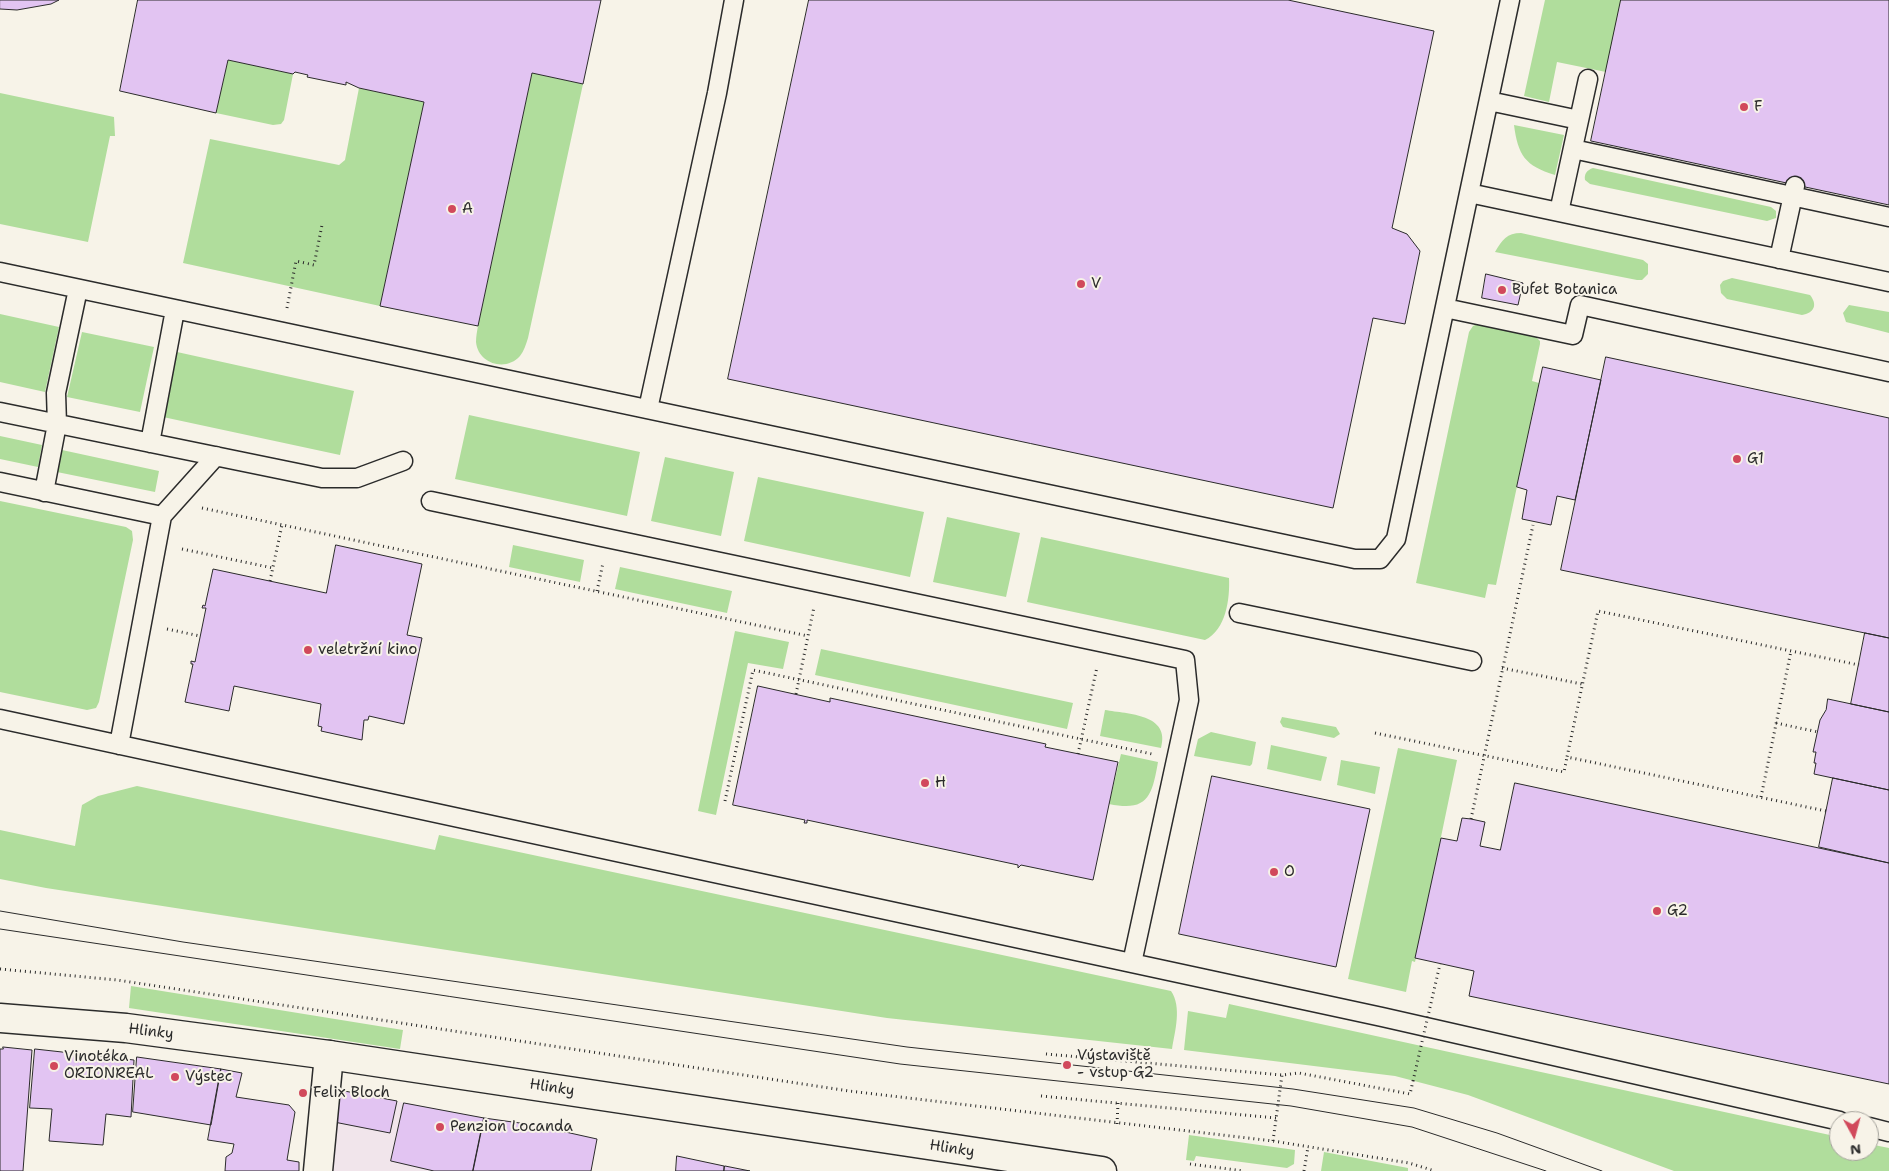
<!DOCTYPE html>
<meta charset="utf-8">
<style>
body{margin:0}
#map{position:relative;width:1889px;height:1171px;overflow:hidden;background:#f7f3e8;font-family:"Shantell Sans",sans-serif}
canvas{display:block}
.north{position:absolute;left:1829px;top:1111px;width:50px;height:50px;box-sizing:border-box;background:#f7f3e8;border:1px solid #a5a39c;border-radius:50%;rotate:173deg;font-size:14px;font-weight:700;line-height:20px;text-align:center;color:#2b2b2b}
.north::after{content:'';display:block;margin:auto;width:18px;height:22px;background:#d1495b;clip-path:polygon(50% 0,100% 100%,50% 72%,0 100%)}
</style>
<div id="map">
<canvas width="1889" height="1171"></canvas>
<div class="north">N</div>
</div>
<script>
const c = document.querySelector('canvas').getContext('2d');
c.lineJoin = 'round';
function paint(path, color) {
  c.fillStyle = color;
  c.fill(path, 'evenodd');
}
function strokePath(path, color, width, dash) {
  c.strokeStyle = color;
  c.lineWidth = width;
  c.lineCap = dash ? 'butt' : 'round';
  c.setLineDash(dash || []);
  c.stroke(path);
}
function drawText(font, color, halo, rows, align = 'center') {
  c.font = font + ' "Shantell Sans",sans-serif';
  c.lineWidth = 4;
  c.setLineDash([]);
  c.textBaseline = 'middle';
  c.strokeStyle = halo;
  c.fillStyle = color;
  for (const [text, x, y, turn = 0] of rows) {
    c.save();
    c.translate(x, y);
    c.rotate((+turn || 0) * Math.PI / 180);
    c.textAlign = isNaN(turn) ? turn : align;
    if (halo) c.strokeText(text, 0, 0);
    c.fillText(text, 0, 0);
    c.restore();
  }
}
const built = new Path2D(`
 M339 1090 484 1118 478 1171H332L334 1122Z`);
const green = new Path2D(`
 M1545 0H1621L1606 72 1557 62 1549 102 1524 96Z
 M228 60 293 74 284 120 281 124 273 125 216 113Z
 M532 73 583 84 528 338C526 344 524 351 520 356 506 372 478 364 476 342 476 337 477 331 478 326Z
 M359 88 424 102 380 306 183 263 210 139 339 165 345 160Z
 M0 93 114 117 115 136H110L88 242 0 224Z
 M1514 125 1564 135 1555 175C1525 166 1518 155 1514 125Z
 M1593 168 1771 207 1776 211V218L1767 221 1590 184 1585 180C1584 174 1587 170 1593 168Z
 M1521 233 1643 260 1648 264V274L1642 280H1637L1495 252C1502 240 1507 233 1521 233Z
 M1732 278 1810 295C1818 305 1814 313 1802 315L1727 299 1721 293 1720 285 1723 281Z
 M1849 305 1889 312V333L1846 322 1843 313Z
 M0 314 59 327 45 392 0 382Z
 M1480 323 1534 335 1540 341V344L1532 381 1539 383 1496 585 1488 584 1485 598 1416 583 1469 332 1473 326Z
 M82 332 154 347 140 412 67 397Z
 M177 352 354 391 340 455 163 417Z
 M469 415 640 452 627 516 455 479Z
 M0 436 42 445 38 467 0 459Z
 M62 450 159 471 155 492 57 472Z
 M665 457 734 472 721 536 651 521Z
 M758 477 924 512 910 577 744 541Z
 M0 501 126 527 132 531 133 540 99 702 96 708 87 710 0 692Z
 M947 517 1020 533 1006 597 933 582Z
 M1041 537 1229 578C1230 599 1226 630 1205 640L1027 602Z
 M513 545 584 560 580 582 509 567Z
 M620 567 732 591 727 613 615 589Z
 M735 631 789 642 783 669 748 663 716 815 698 811Z
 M821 649 1073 703 1067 729 815 675Z
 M1105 710C1128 714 1171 714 1161 748L1100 736Z
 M1282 717 1336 727 1340 734 1334 738 1283 727 1280 722Z
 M1211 732 1256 742 1252 764 1250 766 1194 756 1198 739Z
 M1271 745 1327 757 1321 781 1267 769Z
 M1398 748 1457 760 1415 962 1412 961 1406 992 1348 979Z
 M1121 754 1158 762C1152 796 1148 812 1109 804Z
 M1341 760 1380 767 1375 794 1337 785Z
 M137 786 435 850 439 835 1171 991C1182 1007 1175 1031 1172 1049L887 1018 46 888 0 879V830L75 846 82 805 98 796Z
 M131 986 403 1030 400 1049 129 1008Z
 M1229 1004 1839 1137V1151H1869V1144L1889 1148V1171H1674L1468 1095 1395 1076 1184 1050 1188 1011 1226 1018Z
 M1189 1135 1295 1150 1294 1164 1287 1168 1196 1156 1194 1161 1186 1160Z
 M1324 1152 1408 1168V1171H1321Z`);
const building = new Path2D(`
 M0 0H59L51 4 17 10 0 9Z
 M138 0H601L583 84 532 73 478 326 380 306 424 102 359 88 346 82V85L307 77 308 75 295 72 293 74 228 60 216 113 120 91Z
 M809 0H1288L1434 31 1392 228 1407 234 1420 251 1405 324 1373 318 1333 508 728 379Z
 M1621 0H1889V205L1591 141Z
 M1486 274 1523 283 1518 305 1482 298Z
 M1606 357 1889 418V638L1561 570Z
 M1543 367 1601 380 1575 500 1557 496 1551 525 1522 519 1527 490 1517 487Z
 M336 545 422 564 407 635 422 638 404 724 369 716 368 720H364L362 740 321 731 322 727 318 726 321 704 234 686 229 711 185 702 193 664H191V661L195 662 206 608H202L203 605 205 606 213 569 326 593Z
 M1865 633 1889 638V712L1851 704Z
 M758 686 830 702V698L1046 744 1045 747 1118 762 1093 880 1021 865 1018 868V865L807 820V823H804L805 820 733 805Z
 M1828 699 1889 712V790L1814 774 1816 763H1814L1816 752H1813L1820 720 1826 710Z
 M1212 776 1370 809 1336 967 1179 934Z
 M1833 778 1889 790V863L1819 847Z
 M1515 783 1889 863V1084L1469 996 1474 971 1415 958 1441 838 1457 841 1462 818 1471 819 1485 822 1480 846 1500 850Z
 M3 1047 32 1050 23 1171H0V1049H3Z
 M35 1049 134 1060 131 1117 106 1114 103 1145 49 1141 52 1109 30 1108Z
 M137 1057 221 1069 211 1125 133 1112Z
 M221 1069 242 1073 236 1097 289 1105 295 1112 287 1160 299 1162V1171H225L226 1157 232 1153 234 1144 208 1140Z
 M339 1090 397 1101 390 1133 334 1122Z
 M404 1103 484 1118 473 1171H434L391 1161Z
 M484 1118 534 1125 597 1139 591 1171H473Z
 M677 1156 724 1166V1171H676Z
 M725 1166 750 1171H724Z`);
const path = new Path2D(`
 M287 308 296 261 314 265 322 225
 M202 508 808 636
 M182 549 273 568
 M270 581 282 525
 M597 591 603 563
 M167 629 200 636
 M1502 668 1582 684
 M796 694 814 607
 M1776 723 1818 732
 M1375 733 1564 772 1567 757
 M1078 754 1097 667
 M1761 797 1791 651
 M725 801 753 670 1152 754
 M1826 811 1567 757 1598 611 1859 665
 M1471 819 1533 525
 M0 969 117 980 849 1091 1273 1141 1409 1163 1435 1171
 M1046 1054 1282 1075 1299 1073 1410 1094 1413 1081
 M1041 1096 1276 1118
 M1117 1124 1118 1103
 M1273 1141 1282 1075
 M1190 1164 1244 1171
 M1304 1171 1308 1147`);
const lane = new Path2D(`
 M1510 0 1469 193 1889 282
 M1489 101 1579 120
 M1573 149 1889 217
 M1559 212 1588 79
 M1779 259 1795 186
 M0 272 1355 559H1380L1396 539 1469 193
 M1445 308 1573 335 1580 305 1889 372
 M648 409 717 93 734 0
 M0 412 322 478H357L403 461
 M150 443 175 310
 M0 482 162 516
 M44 492 57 424 56 393 78 289
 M431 501 1185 660 1189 700 1132 963
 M1239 613 1472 661
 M0 719 1382 1017 1840 1121
 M119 745 162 516 216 456
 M1869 1127 1889 1132`);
const street = new Path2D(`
 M318 1171 329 1055`);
const secondary = new Path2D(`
 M0 1018 126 1028 329 1055 1102 1171`);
const tram = new Path2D(`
 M0 911 183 942 907 1047 1293 1089 1414 1108 1497 1133 1602 1171
 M0 929 900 1064 1291 1106 1412 1127 1546 1171`);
const pathBridge = new Path2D(`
 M1413 1081 1440 964`);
const markers = [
 [1744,107,5,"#d1495b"],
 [452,209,5,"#d1495b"],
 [1081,284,5,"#d1495b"],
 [1502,290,5,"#d1495b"],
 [1737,459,5,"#d1495b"],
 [308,650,5,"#d1495b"],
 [925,783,5,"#d1495b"],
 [1274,872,5,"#d1495b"],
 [1657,911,5,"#d1495b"],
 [1067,1065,5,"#d1495b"],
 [54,1066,5,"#d1495b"],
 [175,1077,5,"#d1495b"],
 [303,1093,5,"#d1495b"],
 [440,1127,5,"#d1495b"]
];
const poiNames = [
 ["F",1754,107],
 ["A",462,209],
 ["V",1091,284],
 ["Bufet Botanica",1512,290],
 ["G1",1747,459],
 ["veletržní kino",318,650],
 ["H",935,783],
 ["O",1284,872],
 ["G2",1667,911],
 ["Výstaviště",1077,1056],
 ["- vstup G2",1077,1073],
 ["Vinotéka",64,1057],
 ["ORIONREAL",64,1074],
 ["Výstec",185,1077],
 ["Felix Bloch",313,1093],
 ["Penzion Locanda",450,1127]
];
const streetNames = [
 ["Hlinky",151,1032,7],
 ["Hlinky",552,1088,9],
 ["Hlinky",952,1149,9]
];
paint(built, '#f1e5eb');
paint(green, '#b0dd9c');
paint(building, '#e2c4f2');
strokePath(building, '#2b2b2b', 1);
strokePath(lane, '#2b2b2b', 21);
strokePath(street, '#2b2b2b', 31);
strokePath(secondary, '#2b2b2b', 31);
strokePath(path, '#2b2b2b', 3, [1, 4]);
strokePath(lane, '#f7f3e8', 18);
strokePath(street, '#f7f3e8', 28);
strokePath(secondary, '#f7f3e8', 28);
strokePath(tram, '#2b2b2b', 1);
strokePath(pathBridge, '#2b2b2b', 3, [1, 4]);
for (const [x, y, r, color] of markers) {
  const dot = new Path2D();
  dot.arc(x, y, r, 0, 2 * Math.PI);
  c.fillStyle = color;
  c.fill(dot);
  strokePath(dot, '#f7f3e8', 2);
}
drawText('15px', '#2b2b2b', '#f7f3e8', poiNames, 'left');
drawText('15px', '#2b2b2b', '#f7f3e8', streetNames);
</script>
